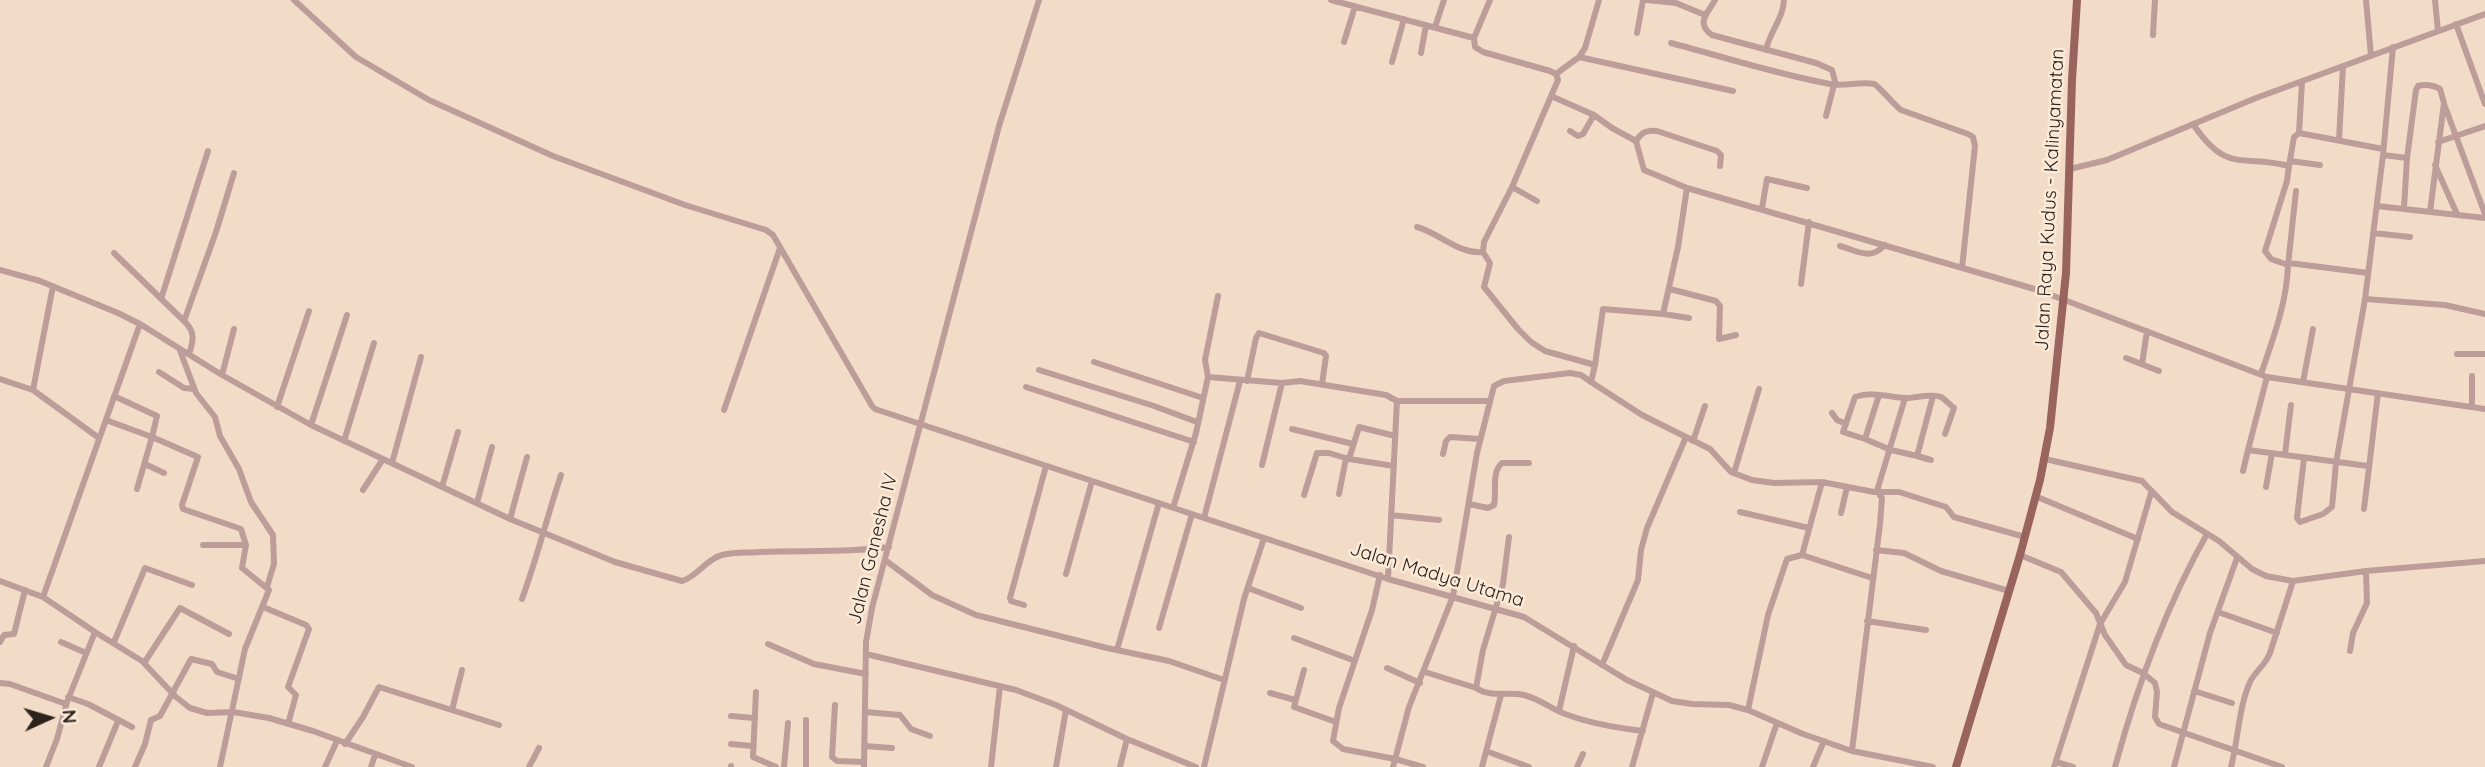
<!DOCTYPE html>
<style>
body{margin:0}
#map{position:relative;width:2485px;height:767px;overflow:hidden;background:#f3dcc7;font-family:Quicksand,sans-serif}
canvas{display:block}
.north{position:absolute;left:14px;top:683px;width:70px;height:70px;-webkit-text-stroke:5px #fcead9;paint-order:stroke;rotate:86deg;font-size:19px;font-weight:700;line-height:28px;text-align:center;color:#2b221b}
.north::after{content:'';display:block;margin:auto;width:24px;height:32px;background:#2b221b;clip-path:polygon(50% 0,100% 100%,50% 72%,0 100%)}
</style>
<div id="map">
<canvas width="2485" height="767"></canvas>
<div class="north">N</div>
</div>
<script>
const c = document.querySelector('canvas').getContext('2d');
c.lineJoin = 'round';
function strokePath(path, color, width, dash) {
  c.strokeStyle = color;
  c.lineWidth = width;
  c.lineCap = dash ? 'butt' : 'round';
  c.setLineDash(dash || []);
  c.stroke(path);
}
function drawText(font, color, halo, rows, align = 'center') {
  c.font = font + ' Quicksand,sans-serif';
  c.lineWidth = 5;
  c.setLineDash([]);
  c.textBaseline = 'middle';
  c.strokeStyle = halo;
  c.fillStyle = color;
  for (const [text, x, y, turn = 0] of rows) {
    c.save();
    c.translate(x, y);
    c.rotate((+turn || 0) * Math.PI / 180);
    c.textAlign = isNaN(turn) ? turn : align;
    if (halo) c.strokeText(text, 0, 0);
    c.fillText(text, 0, 0);
    c.restore();
  }
}
const minor = new Path2D(`
 M294 0 356 57 429 100 553 156 685 205 766 230 773 235 872 406 875 409 1388 579 1524 617 1627 680 1672 701 1692 704 1729 705 1748 710 1803 734 1852 751 1933 767
 M1331 0 1474 38
 M1647 0 1676 3 1705 15
 M1715 0C1708 13 1695 23 1712 35L1816 63 1832 70 1835 81 1826 116
 M2366 0 2371 56
 M2435 0 2438 31
 M2456 24 2485 104
 M1435 27 1444 0
 M1637 33 1643 0
 M2153 35 2155 0
 M1344 42 1355 6
 M1671 43C1724 57 1776 74 1830 84 1844 87 1860 81 1874 84 1878 85 1893 104 1901 110L1968 134 1973 137 1975 146 1962 268
 M1766 50C1770 31 1783 19 1784 0
 M1421 53 1426 25
 M1579 57 1733 91
 M1392 62 1404 19
 M1556 74 1579 57 1585 48 1599 0
 M1551 96 1594 115 1612 128 1636 141 1644 170 1687 188 2038 290 2267 377 2485 409
 M2444 104 2485 214
 M2193 124C2227 174 2240 154 2289 166L2287 181 2265 251 2271 259 2288 265C2287 302 2273 339 2261 374
 M1570 131 1578 136 1583 134 1594 115
 M2299 133 2302 82
 M2339 140 2343 66
 M1636 141C1642 132 1646 130 1657 131L1717 151 1721 155 1720 166
 M2438 142 2485 126
 M2383 155 2407 158
 M2290 161 2320 165
 M2435 165 2457 214
 M2289 166 2294 137 2299 133 2383 149
 M2070 169 2107 160 2256 98 2485 14
 M1512 187 1537 201
 M2377 206 2485 218
 M1762 208 1767 179 1807 188
 M2404 208 2407 158 2416 90 2418 86C2425 84 2434 85 2440 89L2444 103 2430 212
 M1417 227C1439 233 1460 255 1483 252
 M2373 233 2410 237
 M1840 246C1858 251 1870 261 1885 245
 M114 253 184 321
 M2289 263 2368 273
 M2288 265 2296 191
 M0 270 40 281 118 313 140 324 222 375 311 425 510 519 615 562 682 581C697 577 706 559 722 555 734 552 748 553 760 552 803 550 846 553 889 547
 M1801 284 1809 222
 M1670 289 1716 301 1720 306 1719 339 1736 335
 M161 299 208 151
 M2365 299 2445 305 2485 314
 M1663 314 1689 318
 M179 348 196 393 215 417 220 436 239 469 251 502 273 535 274 564 267 587
 M189 354C194 340 195 331 184 321L216 232 234 173
 M2457 354H2485
 M2126 358 2159 371
 M1094 362 1203 398
 M2142 364 2147 331
 M1595 365 1603 309 1663 314 1678 247 1687 188
 M1039 370 1154 406 1197 422
 M159 372 184 388 194 389
 M222 375 234 329
 M1208 377 1282 383 1300 381 1386 395 1397 401 1388 579
 M2267 377 2248 450 2368 466
 M0 379 33 390 99 438
 M1247 381 1256 338 1259 333 1324 353 1326 356 1322 384
 M1591 382 1642 415 1710 449 1731 472 1752 480 1774 483 1822 482 1874 492H1899L1946 507 1954 517 2025 537
 M2303 382 2313 329
 M1026 387 1194 442
 M33 390 53 286
 M1879 395 1865 439 1843 432 1855 397C1873 391 1888 397 1906 398 1917 398 1931 393 1941 397 1945 399 1950 405 1954 408L1945 434
 M114 396 157 416 152 437 198 457 182 505 183 509 241 529 246 545 242 568 269 590 245 649 220 767
 M1397 401H1490
 M277 407 309 311
 M2472 407V376
 M724 410 780 248
 M1832 413 1837 420 1846 424
 M106 420 152 437 137 489
 M311 425 347 315
 M1292 429 1353 444
 M1865 439 1891 450 1917 456 1933 396
 M344 441 374 343
 M1693 441 1705 406
 M1443 454 1446 441 1450 437 1480 439
 M2285 454 2291 405
 M1917 456 1931 460
 M2304 458 2297 518 2300 522 2323 514 2332 507 2336 463 2365 299 2383 155 2393 47
 M1349 459 1359 427 1395 436
 M2045 459 2142 481 2172 512 2219 541 2252 569 2266 576 2293 581 2366 571 2485 561
 M392 463 421 357
 M145 464 164 473
 M1262 465 1282 383
 M2243 471 2248 450
 M1734 473 1759 389
 M442 487 458 432
 M2266 487 2272 453
 M363 490 383 459
 M1339 494 1346 458
 M1304 495 1317 453H1329L1349 459 1394 466
 M2035 496 2138 539
 M477 503 492 447
 M1469 504 1488 508 1494 505C1497 491 1491 472 1502 463H1529
 M1173 508 1196 433 1208 377 1205 360 1218 296
 M2364 509 2378 393
 M1740 512 1809 528
 M1841 513 1847 487
 M1391 515 1439 520
 M1204 518 1240 381
 M510 519 527 457
 M1509 537 1503 584 1483 650 1476 688C1491 698 1508 691 1524 695 1540 699 1553 710 1568 715 1592 724 1618 728 1643 731
 M203 545H246
 M1876 550 1904 553 1941 571 2009 591
 M1802 555 1872 578
 M2020 555 2061 572 2096 613 2105 635 2126 665 2143 673 2155 683 2157 692 2155 717 2159 724 2282 767
 M885 560 932 595 976 615 1107 648 1169 661 1224 680
 M1066 574 1092 481
 M1380 575 1372 610 1339 708 1333 741 1343 749 1395 759 1423 767
 M0 581 43 597 95 632
 M1248 588 1301 608
 M43 597 140 324
 M522 599C537 558 547 517 561 475
 M1024 605 1011 601 1010 598 1046 466
 M263 607 306 625 309 629 288 687 296 695 288 724
 M2218 612 2277 633
 M1867 621 1926 630
 M1159 628 1192 514
 M1294 638 1355 661
 M0 642 4 635 14 634 25 590
 M61 642 86 653
 M114 642 145 568 192 585
 M768 644 814 664 866 674
 M1117 650 1159 503
 M2350 651 2353 633 2367 603 2366 571
 M866 654 1016 690 1056 705 1127 739 1196 767
 M144 663 180 608 229 634
 M1602 665 1638 580 1641 550 1647 528 1686 437
 M1387 668 1420 683
 M1304 670 1294 707 1336 722
 M1425 672 1476 688
 M0 683 10 684 66 704
 M2194 691 2232 703
 M756 692 753 757 776 767
 M1270 693 1295 700
 M68 697 88 704 132 727
 M835 705 832 757 837 761 864 762
 M452 710 462 670
 M1748 710 1768 615 1787 559 1802 555 1822 482
 M1559 711 1574 646
 M865 712 900 715 911 729 930 736
 M731 716 754 718
 M345 744 363 717 379 687 499 725
 M731 744 752 746
 M864 746 892 748
 M1486 751 1529 767
 M1852 751 1880 524 1882 498 1877 491 1905 398
 M2056 762 2073 767
 M46 767 57 739 67 702 95 632 142 661 176 697 190 708 207 713 233 712 269 718 313 731 412 767
 M99 767 118 721
 M135 767 145 744 151 720 160 716 191 659 212 664 217 672 239 679
 M325 767 337 741
 M371 767 375 755
 M529 767 539 748
 M731 767V766
 M784 767 788 723
 M806 767V720
 M864 767 866 642 872 608 999 126 1039 0
 M991 767 1000 686
 M1056 767 1066 710
 M1120 767 1127 739
 M1204 767 1244 599 1264 538
 M1393 767 1409 707 1453 596 1477 453 1494 386 1504 381 1570 373 1581 375 1591 382 1595 365 1545 351 1531 342 1518 329 1484 287 1490 263 1483 252 1484 242 1512 187 1558 80 1556 74 1550 71 1483 52 1475 47 1474 38 1490 0
 M1482 767 1501 695
 M1577 767 1583 754
 M1632 767 1653 693
 M1762 767 1777 723
 M1813 767 1824 741
 M2054 767 2100 624 2125 582 2151 493
 M2115 767C2137 686 2165 608 2207 534
 M2174 767 2210 633 2237 558
 M2231 767C2238 741 2239 704 2251 680 2257 670 2266 664 2270 653L2293 581`);
const major = new Path2D(`
 M1956 767 2020 555 2040 480 2050 428 2066 273 2072 80 2077 0`);
const streetNames = [
 ["Jalan Raya Kudus - Kalinyamatan",2050,200,-87],
 ["Jalan Ganesha IV",873,549,-76],
 ["Jalan Madya Utama",1437,575,17]
];
strokePath(minor, '#bc9d99', 6);
strokePath(major, '#99645d', 8);
drawText('19px', '#2b221b', '#fcead9', streetNames);
</script>
